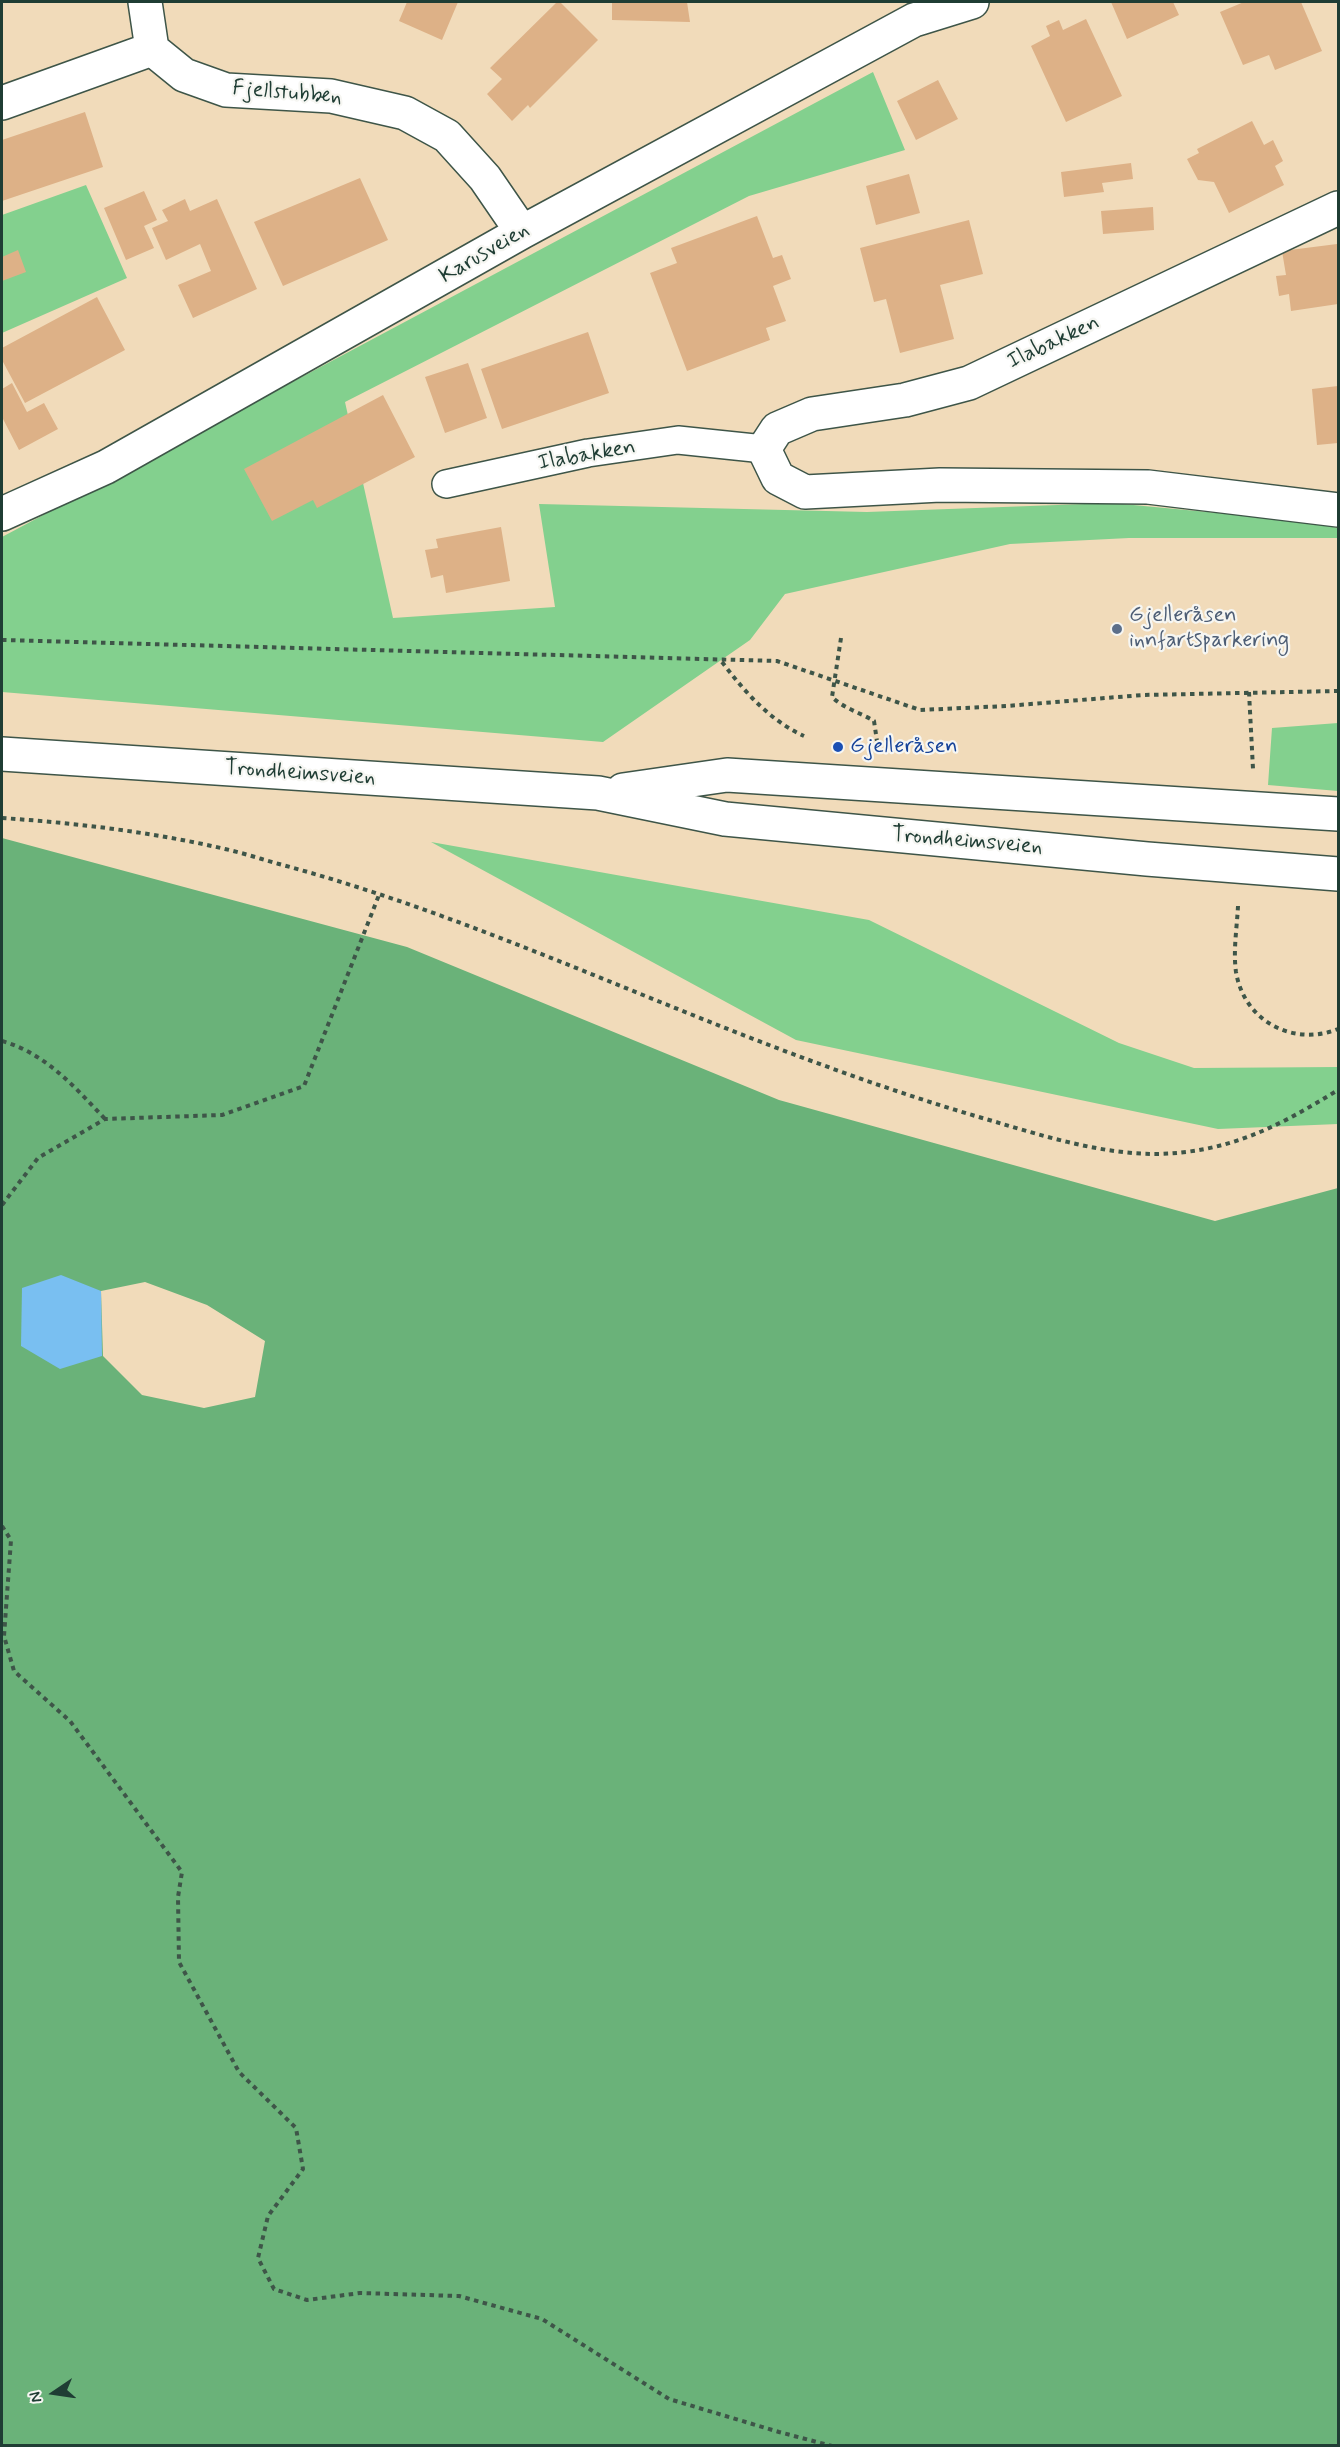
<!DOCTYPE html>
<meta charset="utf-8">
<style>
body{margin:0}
#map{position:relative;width:1340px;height:2447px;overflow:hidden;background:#f1dbba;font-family:Mynerve,sans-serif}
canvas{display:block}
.frame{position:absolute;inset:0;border:3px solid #1f3d34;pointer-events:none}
.north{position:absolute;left:24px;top:2363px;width:60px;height:60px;-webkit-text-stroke:4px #f6f6f2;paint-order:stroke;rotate:257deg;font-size:16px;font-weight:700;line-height:24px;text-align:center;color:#1f3d34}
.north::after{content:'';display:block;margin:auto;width:21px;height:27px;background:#1f3d34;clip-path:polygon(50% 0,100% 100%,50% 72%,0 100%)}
</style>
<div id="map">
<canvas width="1340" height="2447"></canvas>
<div class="frame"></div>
<div class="north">N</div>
</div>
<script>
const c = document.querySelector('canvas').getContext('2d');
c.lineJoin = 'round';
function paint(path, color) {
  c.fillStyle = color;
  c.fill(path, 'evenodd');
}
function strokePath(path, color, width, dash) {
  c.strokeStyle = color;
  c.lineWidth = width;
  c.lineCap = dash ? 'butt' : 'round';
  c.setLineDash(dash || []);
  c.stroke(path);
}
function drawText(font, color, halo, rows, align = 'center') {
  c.font = font + ' Mynerve,sans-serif';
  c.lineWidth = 4.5;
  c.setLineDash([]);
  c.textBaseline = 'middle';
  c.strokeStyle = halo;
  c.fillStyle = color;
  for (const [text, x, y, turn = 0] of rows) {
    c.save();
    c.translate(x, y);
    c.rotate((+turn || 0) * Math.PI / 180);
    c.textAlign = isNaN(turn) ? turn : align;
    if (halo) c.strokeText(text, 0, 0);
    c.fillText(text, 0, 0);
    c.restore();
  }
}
const green = new Path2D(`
 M873 72 905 150 749 196 345 402 393 618 555 607 539 504 867 512 1112 503 1303 521 1338 528V538H1129L1010 544 785 594 750 640 603 742 2 692V537Z
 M86 185 127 278 2 333V215Z
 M1338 723V791L1268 785 1272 728Z
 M431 842 869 920 1119 1043 1194 1068 1338 1067V1124L1218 1129 796 1040Z`);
const forest = new Path2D(`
 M2 838 407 947 779 1100 1215 1221 1338 1188V2445H2ZM145 1282 207 1305 265 1341 255 1397 204 1408 142 1395 103 1356 101 1291Z`);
const water = new Path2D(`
 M61 1275 101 1291 102 1356 60 1369 21 1346 22 1288Z`);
const building = new Path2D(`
 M407 2H458L442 40 399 21Z
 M557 2H560L598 40 530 108 528 105 512 121 487 94 502 79 490 68Z
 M612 2H687L690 22 612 20Z
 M1111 2H1173L1179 15 1127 39Z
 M1244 2H1301L1322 51 1275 70 1269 55 1243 65 1220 12Z
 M1086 19 1122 96 1066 122 1031 46 1050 36 1046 26 1059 20 1063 30Z
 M938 80 958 119 916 140 897 101Z
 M85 112 103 167 2 201V140Z
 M1252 121 1264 145 1273 140 1283 161 1275 166 1284 185 1229 213 1214 182 1198 180 1187 159 1199 153 1197 149Z
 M1131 163 1133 179 1102 183 1104 192 1064 197 1061 172Z
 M909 174 920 213 876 225 866 186Z
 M360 178 388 240 283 286 254 222Z
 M144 191 157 220 144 226 154 248 126 260 104 208Z
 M185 199 190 211 217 199 257 289 193 318 178 285 211 271 200 244 166 260 152 228 168 221 162 210Z
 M1153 207 1154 230 1103 234 1101 211Z
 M757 216 773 258 782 255 791 279 773 286 786 321 766 328 770 340 687 371 650 273 677 263 671 248Z
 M969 220 983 274 940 285 954 339 900 353 886 299 874 302 860 248Z
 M1337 244 1338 304 1291 311 1289 294 1279 296 1276 276 1286 275 1282 251Z
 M18 250 26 272 2 281V257Z
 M97 297 125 350 25 403 2 360V348Z
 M588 332 609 393 502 429 481 369Z
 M468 363 487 418 445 433 425 377Z
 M12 383 27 412 44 403 58 429 19 450 2 417V389Z
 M1338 386V443L1317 445 1312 389Z
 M383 395 415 457 317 508 313 500 272 521 244 469Z
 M501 527 510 581 446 593 443 575 431 578 425 550 438 548 436 539Z`);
const path = new Path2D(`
 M841 638 832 697C843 708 861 713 874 721L877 741
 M2 640 777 661 920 710 1006 706 1143 695 1338 691
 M722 662C745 692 769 720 804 736
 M1249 692 1253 769
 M2 818C76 823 152 832 225 849 243 853 261 859 279 864 462 913 632 995 809 1060 871 1083 933 1104 996 1122 1046 1137 1103 1154 1155 1154 1228 1153 1278 1127 1338 1090
 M1238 906C1237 927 1233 951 1236 972 1244 1021 1293 1047 1338 1029
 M2 1041C45 1053 75 1087 105 1119
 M2 1205 38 1158 105 1119 222 1115 304 1086 379 895
 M2 1526 11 1540 4 1636 14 1671 70 1721 182 1872 178 1897 179 1962 239 2072 296 2128 303 2169 268 2216 258 2258 274 2289 307 2300 360 2293 459 2296 542 2319 669 2399 779 2432 832 2446`);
const service = new Path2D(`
 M446 484 588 453 678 440 764 449`);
const minor = new Path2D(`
 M145 2 152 49 184 75 226 90 331 96 405 113 447 136 485 178 522 232
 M2 103 152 49
 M1338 208 969 383 905 400 812 414 777 429 764 449 778 478 805 492 940 485 1148 487 1338 510
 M2 514 106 467 522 232 914 20 972 2`);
const trunk = new Path2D(`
 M2 754 598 793 725 819 1147 859 1338 874
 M623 790 727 775 1338 814`);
const markers = [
 [1117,629,6,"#5c6f8a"],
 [838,747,6,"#1a4fb4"]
];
const streetNames = [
 ["Fjellstubben",287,94,5],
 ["Karusveien",485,254,-30],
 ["Ilabakken",1054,343,-25],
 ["Ilabakken",587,456,-10],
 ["Trondheimsveien",300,774,4],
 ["Trondheimsveien",967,842,5]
];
const serviceNames = [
 ["Gjelleråsen",1129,616],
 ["innfartsparkering",1129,641]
];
const transitNames = [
 ["Gjelleråsen",850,747]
];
paint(green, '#83d08e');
paint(forest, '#6ab279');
paint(water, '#79bff1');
paint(building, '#ddb187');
strokePath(service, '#3e5548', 30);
strokePath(minor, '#3e5548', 36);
strokePath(trunk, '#3e5548', 36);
strokePath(path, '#3e5548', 4, [4.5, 4.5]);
strokePath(service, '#fff', 27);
strokePath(minor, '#fff', 33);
strokePath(trunk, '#fff', 33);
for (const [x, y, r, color] of markers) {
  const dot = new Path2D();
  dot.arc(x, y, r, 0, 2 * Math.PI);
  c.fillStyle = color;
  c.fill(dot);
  strokePath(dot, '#f6f6f2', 2);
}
drawText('22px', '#1f3d34', '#f6f6f2', streetNames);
drawText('22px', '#4e5e75', '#f6f6f2', serviceNames, 'left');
drawText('22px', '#164399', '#f6f6f2', transitNames, 'left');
</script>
